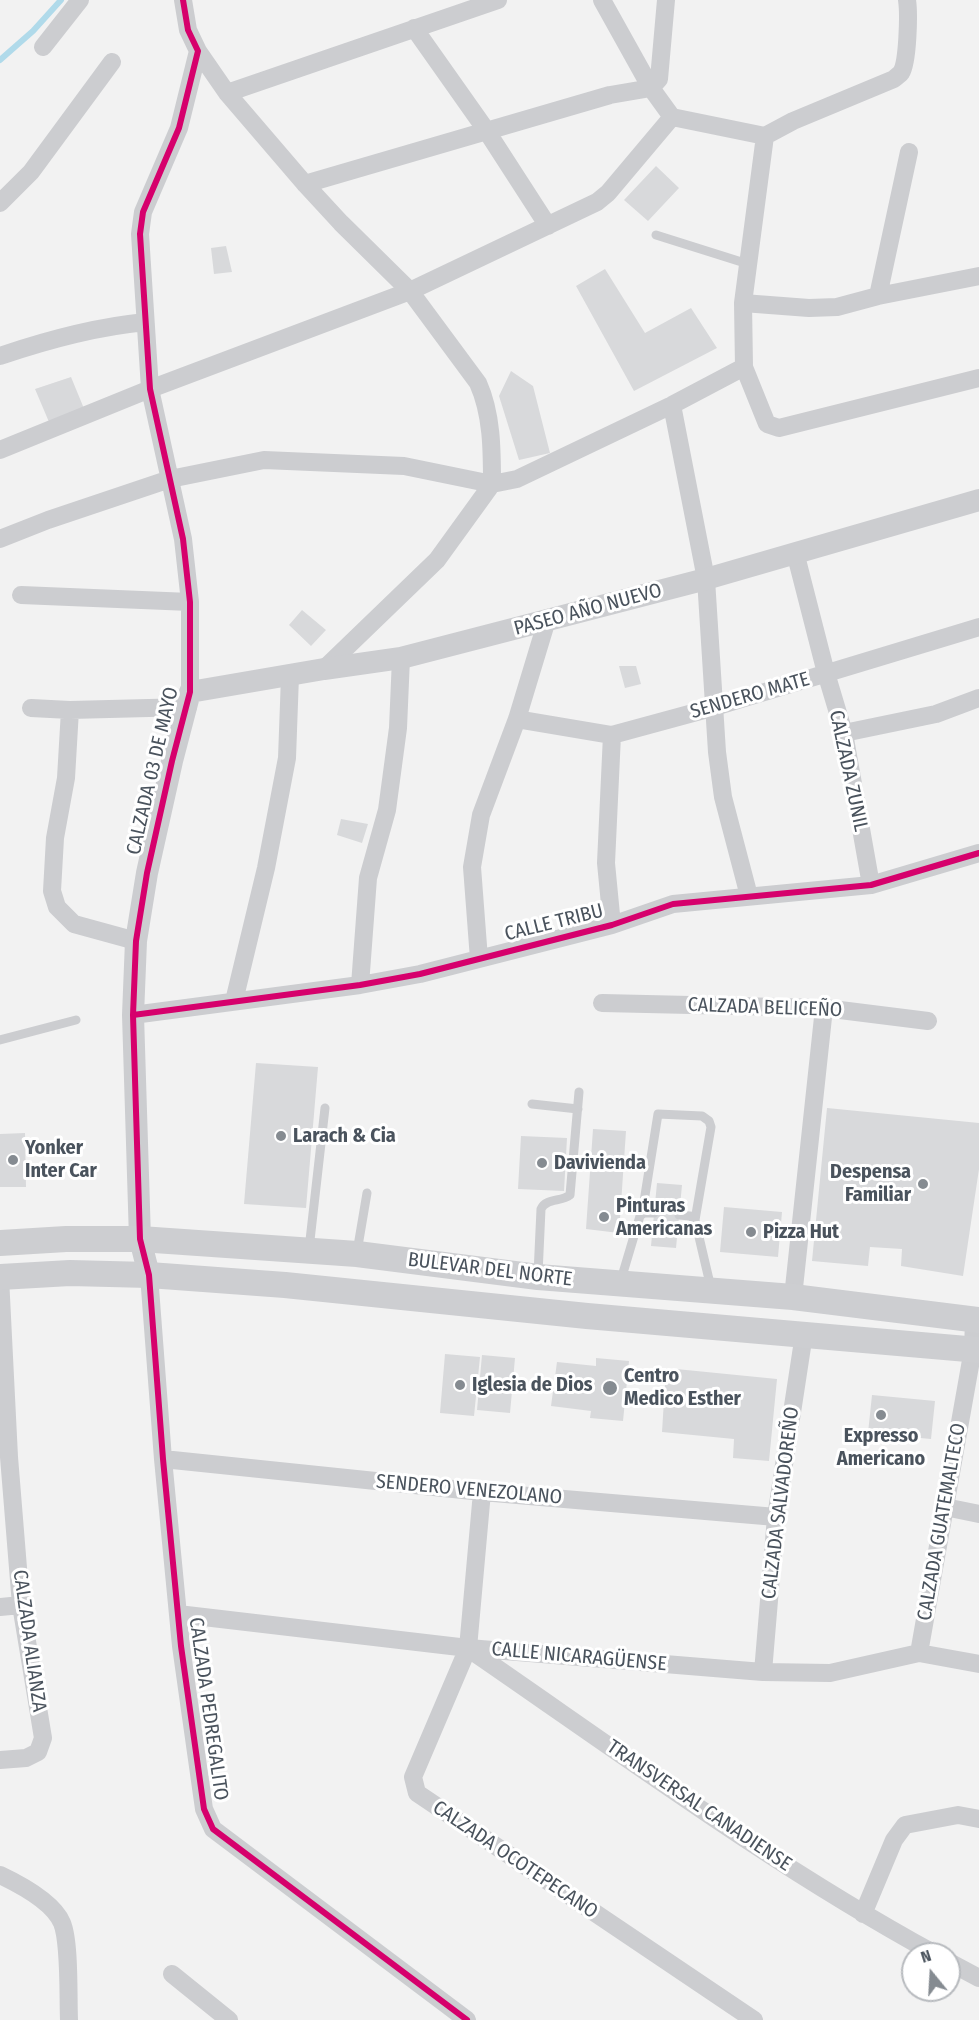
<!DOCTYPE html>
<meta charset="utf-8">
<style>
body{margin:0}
#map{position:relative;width:979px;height:2020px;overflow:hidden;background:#f2f2f2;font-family:"Fira Sans Condensed",sans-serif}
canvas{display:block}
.north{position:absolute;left:901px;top:1942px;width:60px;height:60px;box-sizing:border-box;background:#fff;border:2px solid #b7babe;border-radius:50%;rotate:342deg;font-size:16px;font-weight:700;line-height:24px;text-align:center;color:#4a535d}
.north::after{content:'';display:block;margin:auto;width:21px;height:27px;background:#858b91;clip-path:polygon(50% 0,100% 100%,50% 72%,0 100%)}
</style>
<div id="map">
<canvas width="979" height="2020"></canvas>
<div class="north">N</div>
</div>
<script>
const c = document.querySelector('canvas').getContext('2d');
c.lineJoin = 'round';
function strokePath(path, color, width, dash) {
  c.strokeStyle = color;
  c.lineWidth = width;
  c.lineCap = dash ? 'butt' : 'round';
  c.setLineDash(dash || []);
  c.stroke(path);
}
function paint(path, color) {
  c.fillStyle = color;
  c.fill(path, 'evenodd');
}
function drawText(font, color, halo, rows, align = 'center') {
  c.font = font + ' "Fira Sans Condensed",sans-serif';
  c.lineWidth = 6;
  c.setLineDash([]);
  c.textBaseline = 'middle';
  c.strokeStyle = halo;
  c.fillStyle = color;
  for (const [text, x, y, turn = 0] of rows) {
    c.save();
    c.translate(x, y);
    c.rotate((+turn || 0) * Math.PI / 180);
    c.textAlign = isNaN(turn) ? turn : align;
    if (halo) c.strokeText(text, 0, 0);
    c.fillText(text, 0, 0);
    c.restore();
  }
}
const stream = new Path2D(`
 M0 60 33 31 61 0`);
const building = new Path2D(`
 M656 166 679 188 648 221 624 200Z
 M226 246 232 272 214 274 211 248Z
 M605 269 645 333 691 308 717 348 634 391 576 286Z
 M511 371 533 386 550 453 519 460 499 396Z
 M71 377 85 411 49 422 35 389Z
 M302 610 326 630 311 646 289 625Z
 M619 666H636L641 684 625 688Z
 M341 819 368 824 362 843 337 835Z
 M256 1063 318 1067 306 1208 244 1204Z
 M827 1108 979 1123V1169L963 1276 901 1266 902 1249 870 1247 868 1266 812 1261Z
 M593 1129 626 1131 619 1233 586 1229Z
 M25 1133 26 1187H0V1134Z
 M521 1136 567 1138 564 1191 518 1189Z
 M657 1183 682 1185 676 1248 651 1246Z
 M724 1207 782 1212 778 1257 720 1252Z
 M445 1354 480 1357 474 1416 440 1413Z
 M482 1355 515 1358 510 1413 477 1410Z
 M596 1358 629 1361 623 1421 590 1418 591 1411 551 1406 557 1362 596 1366Z
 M666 1368 777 1379 769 1461 733 1458 734 1439 662 1432Z
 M872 1395 935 1401 931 1439 868 1433Z`);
const service = new Path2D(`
 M656 235 748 264
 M0 1040 76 1020
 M532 1104 578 1109
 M642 1214 658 1114 702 1116 709 1121 711 1127 695 1220
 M679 1215 690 1216 695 1220 711 1288
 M309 1249 325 1108
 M357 1252 367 1193
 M538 1274 541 1209C546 1198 561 1202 570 1195L579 1092
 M620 1283 640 1216 644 1213H654`);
const minor = new Path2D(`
 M183 0 188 30 198 51 179 128 143 212 140 234 150 389 183 539 190 602V692
 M602 0 651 88 672 117 765 136 793 121 894 79C895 78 901 73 901 73 908 62 909 13 907 0
 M414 28 486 130 548 226
 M43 47 80 0
 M227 93 498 0
 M765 136 743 303 744 367 767 424 779 428 979 378
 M305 184 610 95 651 88 659 79 666 0
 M0 203 31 172 112 62
 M878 296 909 152
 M743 303 809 308 837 307 878 296 979 276
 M0 356C47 340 95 327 145 322
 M672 405 706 579 717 752 723 797 749 896
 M0 450 150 389 410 291 597 202 608 193 672 117
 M0 539 48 520 170 479 264 460 404 466 492 484C492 450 492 414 478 383L410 291 341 223 305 184 227 93 198 51
 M795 552 826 673 844 733 871 885
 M21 595 190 602
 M324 669 437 560 492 484 517 479 672 405 744 367
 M31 708 70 710 188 707
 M70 710 66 778 55 838 52 891 57 907 74 924 136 941
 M517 719 612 735 715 707 979 627
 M844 733 936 714 979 698
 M612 735 606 863 612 925
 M479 959 472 867 481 815 517 719 547 620
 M360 985 368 878 387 810 398 728 401 658
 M234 1001 266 868 287 758 290 676
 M602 1003 824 1008 928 1021
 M133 1015 360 985 420 974 612 925 673 904 871 885 979 853
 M149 1275 163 1459 181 1646 204 1809 213 1829 467 2020
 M793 1297 824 1008
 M163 1459 482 1492 776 1517
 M482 1492 468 1648 413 1777 417 1793 754 2020
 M945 1507 979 1514
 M0 1607 21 1605
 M178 1614 468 1648 763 1672 830 1673 919 1653 979 1664
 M469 1649C622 1754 772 1865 935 1954
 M919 1653 973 1349 974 1320
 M763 1672 776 1517 804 1334
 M0 1760 26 1758 38 1752 43 1738 21 1605 9 1457 0 1277
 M0 1875C19 1884 53 1902 62 1923 70 1942 68 1997 69 2020
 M863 1914 894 1840 905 1825 958 1815 979 1819
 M949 1962 979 1978
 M172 1974 229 2020`);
const tertiary = new Path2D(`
 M149 1275 140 1239 133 1015 136 941 147 873 172 761 190 692 324 669 401 658 706 579 979 500`);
const secondary = new Path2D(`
 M0 1243 66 1239H140L357 1254 538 1277 793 1297 979 1320
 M0 1277 70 1273 149 1275 285 1285 587 1316 979 1350`);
const cycleway = new Path2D(`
 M183 0 188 30 198 51 179 128 143 212 140 234 150 389 183 539 190 602V692L172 761 147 873 136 941 133 1015 140 1239 149 1275 163 1459 181 1646 204 1809 213 1829 467 2020
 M133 1015 360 985 420 974 612 925 673 904 871 885 979 853`);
const markers = [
 [281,1136,6,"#858b91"],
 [13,1160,6,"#858b91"],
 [542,1163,6,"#858b91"],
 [923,1184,6,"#858b91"],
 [604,1217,6,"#858b91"],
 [751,1232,6,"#858b91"],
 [460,1385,6,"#858b91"],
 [610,1388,8,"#858b91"],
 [881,1415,6,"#858b91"]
];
const streetNames = [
 ["PASEO AÑO NUEVO",588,610,-15],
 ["SENDERO MATE",750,696,-16],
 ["CALZADA 03 DE MAYO",153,771,-77],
 ["CALZADA ZUNIL",848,771,78],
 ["CALLE TRIBU",554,923,-14],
 ["CALZADA BELICEÑO",765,1008,2],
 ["BULEVAR DEL NORTE",490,1270,7],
 ["SENDERO VENEZOLANO",469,1490,5],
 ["CALZADA SALVADOREÑO",781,1503,-83],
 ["CALZADA GUATEMALTECO",942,1522,-80],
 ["CALZADA ALIANZA",29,1641,82],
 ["CALLE NICARAGÜENSE",579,1657,5],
 ["CALZADA PEDREGALITO",208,1709,82],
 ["TRANSVERSAL CANADIENSE",699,1806,34],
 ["CALZADA OCOTEPECANO",515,1860,34]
];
const poiNames = [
 ["Larach & Cia",293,1136],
 ["Yonker",25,1148],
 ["Inter Car",25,1171],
 ["Davivienda",554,1163],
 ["Despensa",911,1172,"right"],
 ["Familiar",911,1195,"right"],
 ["Pinturas",616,1206],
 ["Americanas",616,1229],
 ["Pizza Hut",763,1232],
 ["Centro",624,1376],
 ["Medico Esther",624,1399],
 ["Iglesia de Dios",472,1385],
 ["Expresso",881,1436,"center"],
 ["Americano",881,1459,"center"]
];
strokePath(stream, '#b0daea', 6);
paint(building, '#d8d9db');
strokePath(service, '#cccdd0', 9);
strokePath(minor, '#cccdd0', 18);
strokePath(tertiary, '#cccdd0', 22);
strokePath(secondary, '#cdced1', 26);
strokePath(cycleway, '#d6006c', 6);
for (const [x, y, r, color] of markers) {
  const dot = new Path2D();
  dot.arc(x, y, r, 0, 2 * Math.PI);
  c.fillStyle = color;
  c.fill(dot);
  strokePath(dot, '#fff', 2);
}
drawText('20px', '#4a535d', '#fff', streetNames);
drawText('bold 20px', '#4a535d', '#fff', poiNames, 'left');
</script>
